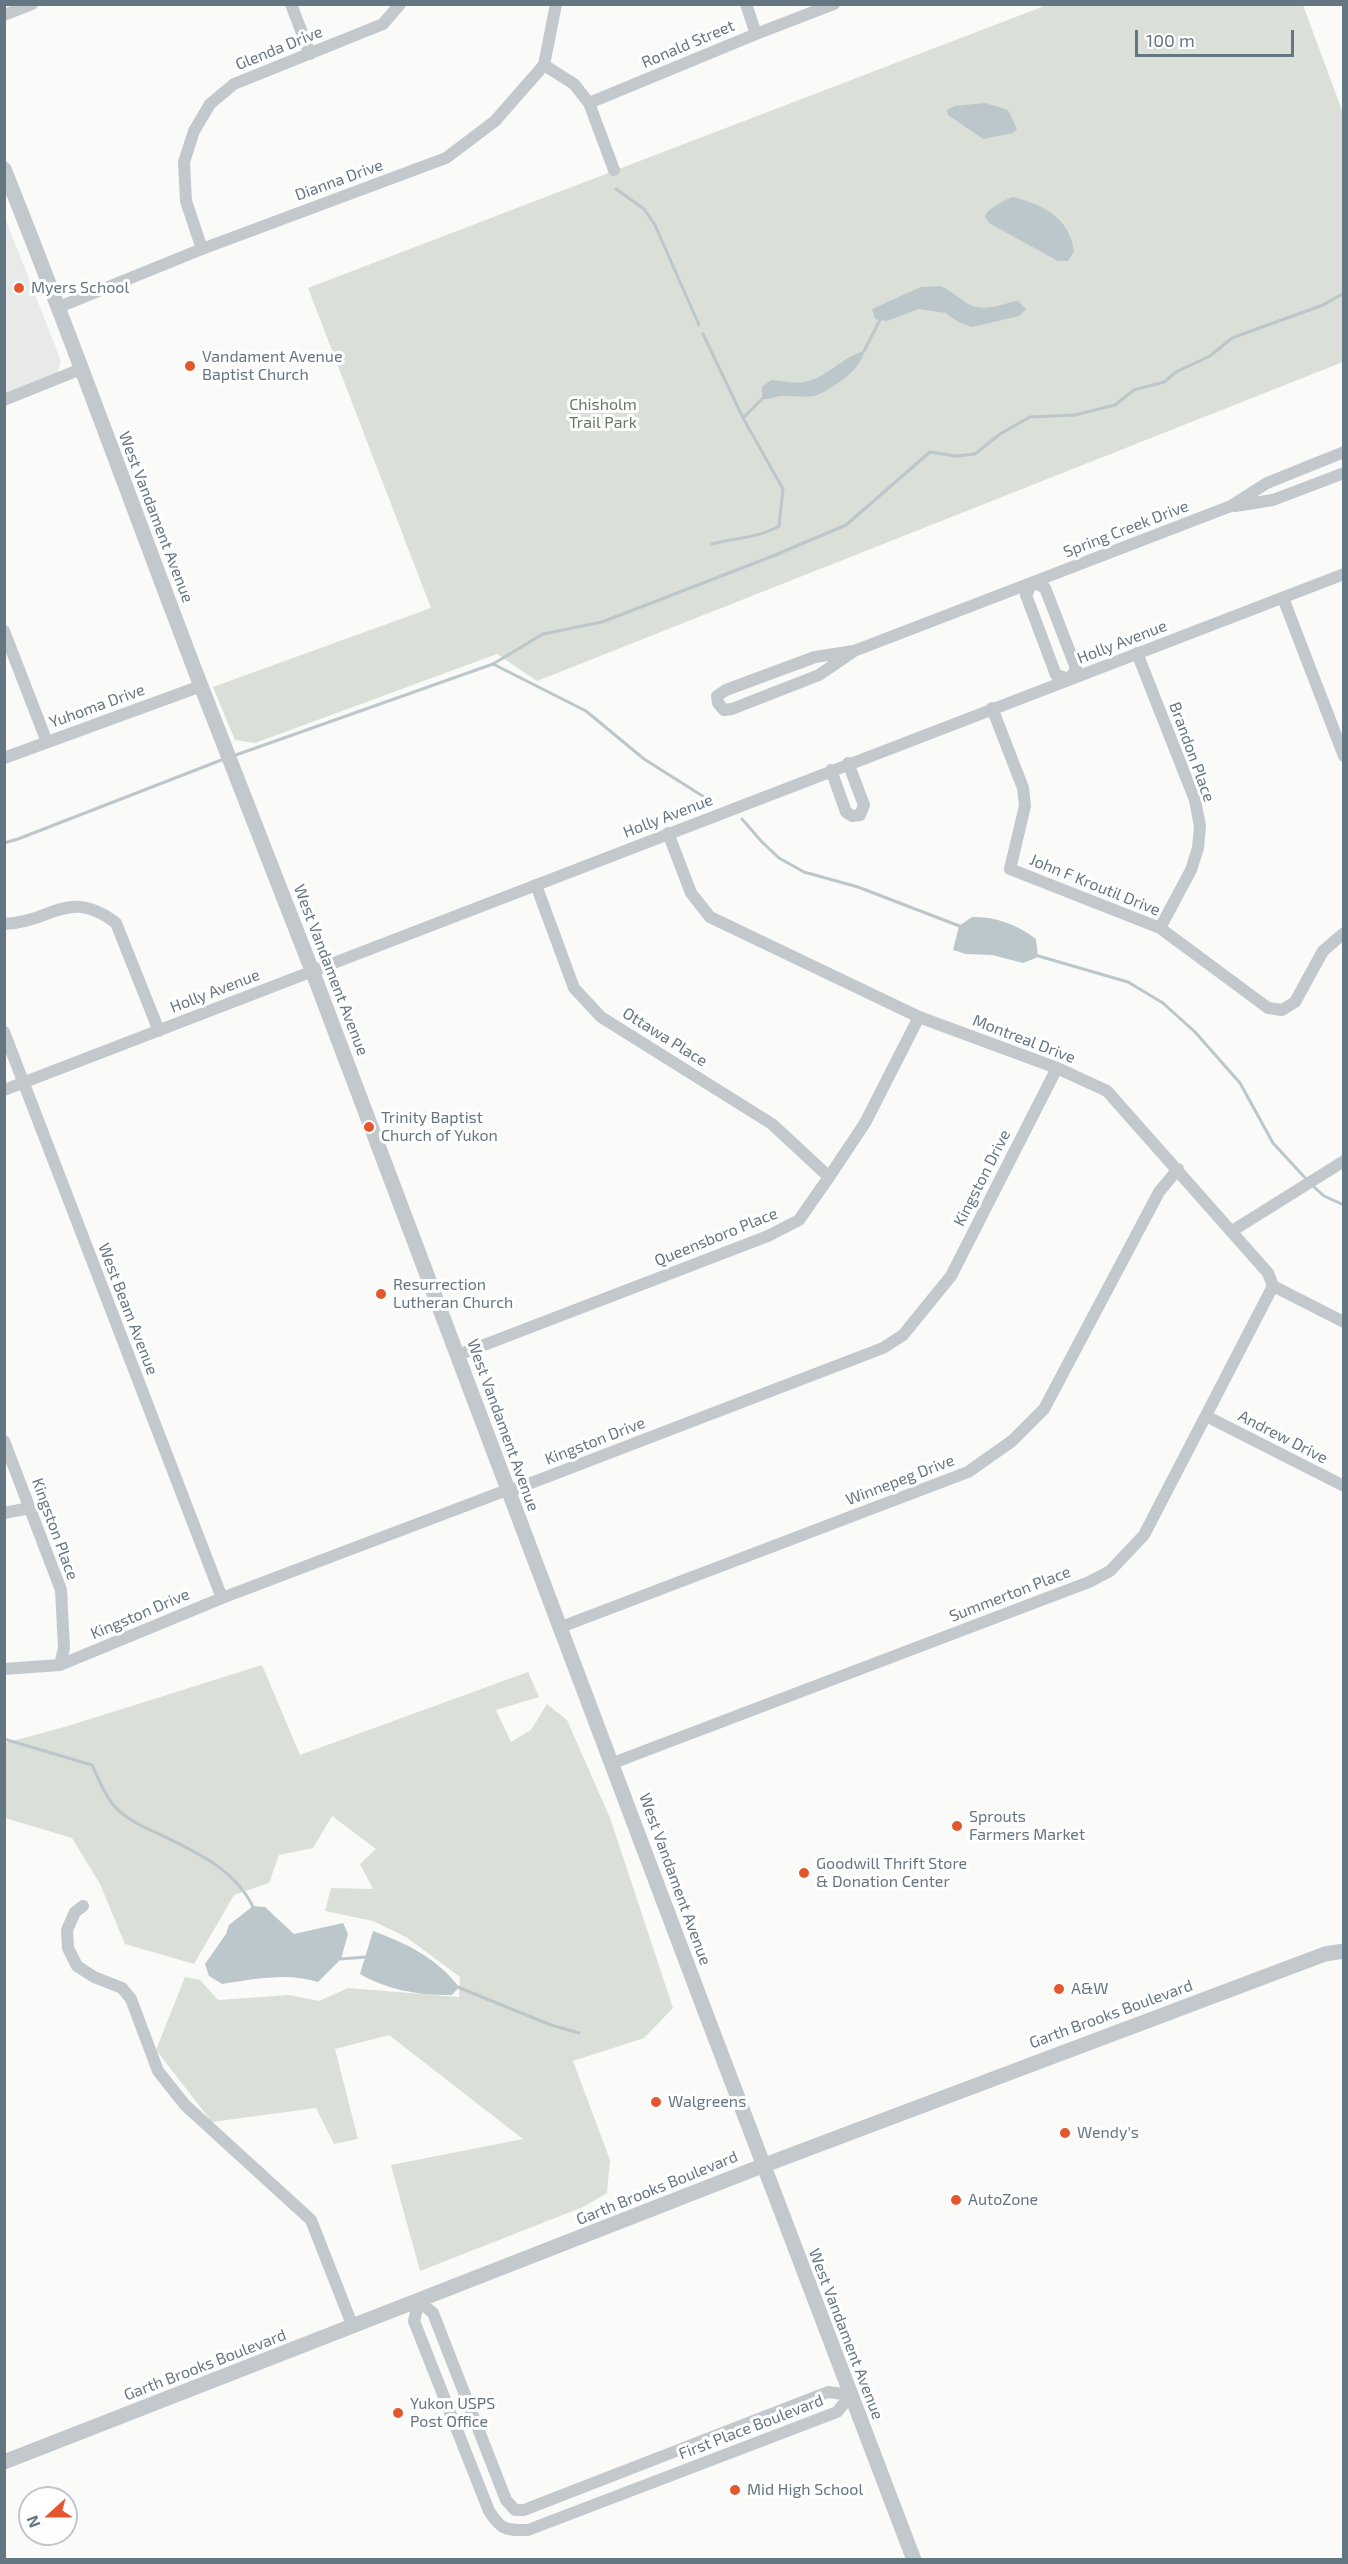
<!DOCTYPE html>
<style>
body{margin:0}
#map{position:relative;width:1348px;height:2564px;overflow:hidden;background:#fafaf8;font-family:"Exo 2",sans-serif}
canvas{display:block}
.frame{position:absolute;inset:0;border:6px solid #657683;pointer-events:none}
.north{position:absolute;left:18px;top:2486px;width:60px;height:60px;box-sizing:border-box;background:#fff;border:2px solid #c1c8cd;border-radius:50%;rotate:249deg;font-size:16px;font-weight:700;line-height:24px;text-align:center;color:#657683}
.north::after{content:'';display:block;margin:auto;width:21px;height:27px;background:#e4572e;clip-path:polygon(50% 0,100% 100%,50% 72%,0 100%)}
.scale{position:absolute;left:1135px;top:30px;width:159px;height:27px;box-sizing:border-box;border:3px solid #657683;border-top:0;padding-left:8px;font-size:18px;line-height:21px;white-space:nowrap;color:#657683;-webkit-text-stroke:4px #fff;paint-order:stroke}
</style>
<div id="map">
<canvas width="1348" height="2564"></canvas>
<div class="frame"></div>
<div class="north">N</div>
<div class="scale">100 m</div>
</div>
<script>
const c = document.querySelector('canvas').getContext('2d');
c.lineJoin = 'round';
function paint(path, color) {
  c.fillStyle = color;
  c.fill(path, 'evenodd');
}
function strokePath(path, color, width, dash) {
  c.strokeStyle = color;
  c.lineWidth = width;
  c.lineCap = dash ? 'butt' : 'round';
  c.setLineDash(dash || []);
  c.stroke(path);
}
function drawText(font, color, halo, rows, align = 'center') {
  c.font = font + ' "Exo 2",sans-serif';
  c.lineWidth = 6;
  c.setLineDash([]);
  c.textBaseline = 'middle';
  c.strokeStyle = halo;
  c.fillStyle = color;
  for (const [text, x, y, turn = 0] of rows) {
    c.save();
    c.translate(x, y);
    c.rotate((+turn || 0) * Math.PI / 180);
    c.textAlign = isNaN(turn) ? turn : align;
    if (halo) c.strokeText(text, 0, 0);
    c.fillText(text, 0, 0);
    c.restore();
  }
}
const built = new Path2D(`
 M4 215 61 361 58 372 4 396Z`);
const green = new Path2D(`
 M1047 5H1303L1343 113V362L537 681 497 654 255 743 235 740 213 687 431 608 308 288Z
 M262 1665 300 1755 528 1672 539 1697 496 1710 511 1742 531 1730 547 1704 567 1720 610 1818 673 2008 644 2038 573 2061 610 2160 607 2193 583 2207 420 2271 391 2165 523 2139 389 2035 335 2049 358 2139 334 2144 316 2108 212 2122 156 2050 185 1977 200 1980 218 2000 289 1995 319 2001 348 1988 459 1997 460 1977 406 1937 373 1921 325 1911 331 1888 373 1889 360 1864 376 1849 332 1816 313 1848 279 1855 269 1883 234 1895 194 1964 125 1944 100 1884 72 1838 5 1818V1743L68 1726Z`);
const water = new Path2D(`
 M985 103 1008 110 1017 129 1013 133 983 139 948 115 947 110 955 106Z
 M1013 197C1043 205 1069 217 1074 251L1068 261H1058L989 223 985 216C989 208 1004 200 1013 197Z
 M940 286C950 290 956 296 965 302 982 314 1000 304 1018 301L1026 309 1019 316 972 327 958 322 946 313 919 309 887 321 875 319 872 309 921 287Z
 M864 351C864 367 829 392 814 396 803 398 791 395 781 396 774 397 769 400 762 399V387L771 380C781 381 794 384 804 382 827 378 842 357 864 351Z
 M972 917C997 917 1016 924 1036 939L1038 957 1023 963 992 955 966 954 953 950 959 926Z
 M253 1906 265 1907 294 1934 343 1923 348 1934 341 1959 318 1982C288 1972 253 1979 222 1984L209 1976 205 1964 226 1934 229 1925Z
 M373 1931C406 1943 437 1958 459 1987L452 1995C422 1996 387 1990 360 1974Z`);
const stream = new Path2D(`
 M616 189 644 209 655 225 699 325
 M703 334 743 418 783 489 779 526C759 538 734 538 712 544
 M864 351 880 320
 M743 418 762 399
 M493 664 586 711 644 759 712 802
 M233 756 493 664 543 634 602 622 773 556 846 525 930 452 956 456 975 454 1000 434 1030 417 1075 415 1115 405 1134 390 1164 382 1176 372 1210 356 1232 338 1323 305 1344 293
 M742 819 762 842 779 858 804 872 858 887 962 927
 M4 843 18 839 224 759
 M1035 955 1128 982 1163 1003 1195 1032 1240 1083 1273 1143 1308 1181
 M1313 1186 1324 1196 1344 1205
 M4 1739 92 1765C98 1777 103 1791 111 1802 122 1817 141 1826 157 1833 194 1851 236 1869 254 1909
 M339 1955 341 1959 366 1957
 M455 1986 551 2025 579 2033`);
const minor = new Path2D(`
 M291 4 310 54
 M746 4 756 34
 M4 15 32 4
 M544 65 574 84 589 103 614 170
 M589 103 756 34 834 4
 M202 249 186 201 184 162 194 131 210 104 234 84 383 24 400 4
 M59 307 202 249 446 158 495 121 544 65 556 4
 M4 400 81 369
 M1235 506 1273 500 1344 473
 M1033 582 1045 588 1076 668 1070 679 1056 675 1026 595Z
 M1283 598 1344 756
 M4 631 47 742
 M854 651 815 657 726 690 717 696 718 703 724 710 732 709 819 675 854 651 1231 506 1267 483 1344 452
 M1137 653 1195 800 1200 826 1198 848 1191 870 1160 928
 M992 708 1023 788 1025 806 1010 869 1160 928 1268 1008 1282 1010 1295 1002 1323 951 1344 933
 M4 758 201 686
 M831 770 846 812 852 816 860 815 864 805 848 763
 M668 833 691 893 710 917 919 1017 1057 1068 1107 1091 1268 1273 1273 1286 1344 1322
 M536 885 574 988 601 1017 772 1124 829 1177
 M4 924C53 922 68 887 116 923L159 1031
 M4 1032 222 1598
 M4 1090 1344 574
 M1232 1231 1344 1161
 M458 1355 768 1236 799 1220 829 1177 865 1123 919 1017
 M1206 1416 1344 1486
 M4 1441 61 1590 64 1648 60 1665
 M4 1513 30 1508
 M561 1627 968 1472 1012 1441 1044 1409 1159 1192 1178 1169
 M4 1669 60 1665 222 1598 507 1490 518 1488 883 1348 903 1335 951 1276 1057 1068
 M613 1763 1089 1582 1110 1571 1144 1535 1273 1286
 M83 1906 75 1912 67 1930 68 1948 77 1966 94 1977 122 1988 131 1999 158 2071 185 2105 311 2220 353 2327
 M419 2301 433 2313 506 2500 515 2510H524L828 2392 851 2395 837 2412 528 2530C506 2530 502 2531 489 2511L414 2321Z`);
const tertiary = new Path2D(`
 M4 169C73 340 135 514 201 686 238 782 276 877 313 973 514 1502 711 2032 914 2560
 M4 2462 762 2166 1325 1954 1344 1951`);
const markers = [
 [19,288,6,"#e4572e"],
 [190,366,6,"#e4572e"],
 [369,1127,6,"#e4572e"],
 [381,1294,6,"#e4572e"],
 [957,1826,6,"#e4572e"],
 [804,1873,6,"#e4572e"],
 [1059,1989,6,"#e4572e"],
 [656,2102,6,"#e4572e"],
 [1065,2133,6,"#e4572e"],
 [956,2200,6,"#e4572e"],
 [398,2413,6,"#e4572e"],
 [735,2490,6,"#e4572e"]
];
const streetNames = [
 ["Ronald Street",688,44,-23],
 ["Glenda Drive",279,48,-22],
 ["Dianna Drive",339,180,-20],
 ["West Vandament Avenue",156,517,69],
 ["Spring Creek Drive",1126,529,-21],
 ["Holly Avenue",1122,642,-21],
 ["Yuhoma Drive",97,706,-20],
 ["Brandon Place",1192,752,70],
 ["Holly Avenue",668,816,-21],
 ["John F Kroutil Drive",1095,885,22],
 ["West Vandament Avenue",331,970,69],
 ["Holly Avenue",215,991,-21],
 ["Ottawa Place",665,1037,32],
 ["Montreal Drive",1024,1039,21],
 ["Kingston Drive",982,1178,-63],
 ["Queensboro Place",716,1237,-22],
 ["West Beam Avenue",128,1309,69],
 ["West Vandament Avenue",503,1425,70],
 ["Andrew Drive",1283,1437,27],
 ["Kingston Drive",595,1441,-21],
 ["Winnepeg Drive",900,1480,-21],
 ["Kingston Place",55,1529,70],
 ["Summerton Place",1010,1594,-21],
 ["Kingston Drive",140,1614,-23],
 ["West Vandament Avenue",675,1879,70],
 ["Garth Brooks Boulevard",1111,2014,-20],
 ["Garth Brooks Boulevard",657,2188,-22],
 ["West Vandament Avenue",846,2334,69],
 ["Garth Brooks Boulevard",205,2365,-21],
 ["First Place Boulevard",751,2427,-21]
];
const poiNames = [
 ["Myers School",31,288],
 ["Vandament Avenue",202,357],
 ["Baptist Church",202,375],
 ["Trinity Baptist",381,1118],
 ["Church of Yukon",381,1136],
 ["Resurrection",393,1285],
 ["Lutheran Church",393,1303],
 ["Sprouts",969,1817],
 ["Farmers Market",969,1835],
 ["Goodwill Thrift Store",816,1864],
 ["& Donation Center",816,1882],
 ["A&W",1071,1989],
 ["Walgreens",668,2102],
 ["Wendy's",1077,2133],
 ["AutoZone",968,2200],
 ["Yukon USPS",410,2404],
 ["Post Office",410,2422],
 ["Mid High School",747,2490]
];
const parkNames = [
 ["Chisholm",603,405],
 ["Trail Park",603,423]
];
paint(built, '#e8e9e9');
paint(green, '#dadfd7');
paint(water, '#bbc7cb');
strokePath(stream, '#bbc7cb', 3);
strokePath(minor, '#c3c8cc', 12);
strokePath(tertiary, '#c3c8cc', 15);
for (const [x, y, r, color] of markers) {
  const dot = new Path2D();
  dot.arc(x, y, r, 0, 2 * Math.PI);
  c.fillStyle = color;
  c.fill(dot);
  strokePath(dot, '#fff', 2);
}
drawText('16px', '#657683', '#fff', streetNames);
drawText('16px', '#657683', '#fff', poiNames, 'left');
drawText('16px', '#687a64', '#fff', parkNames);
</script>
